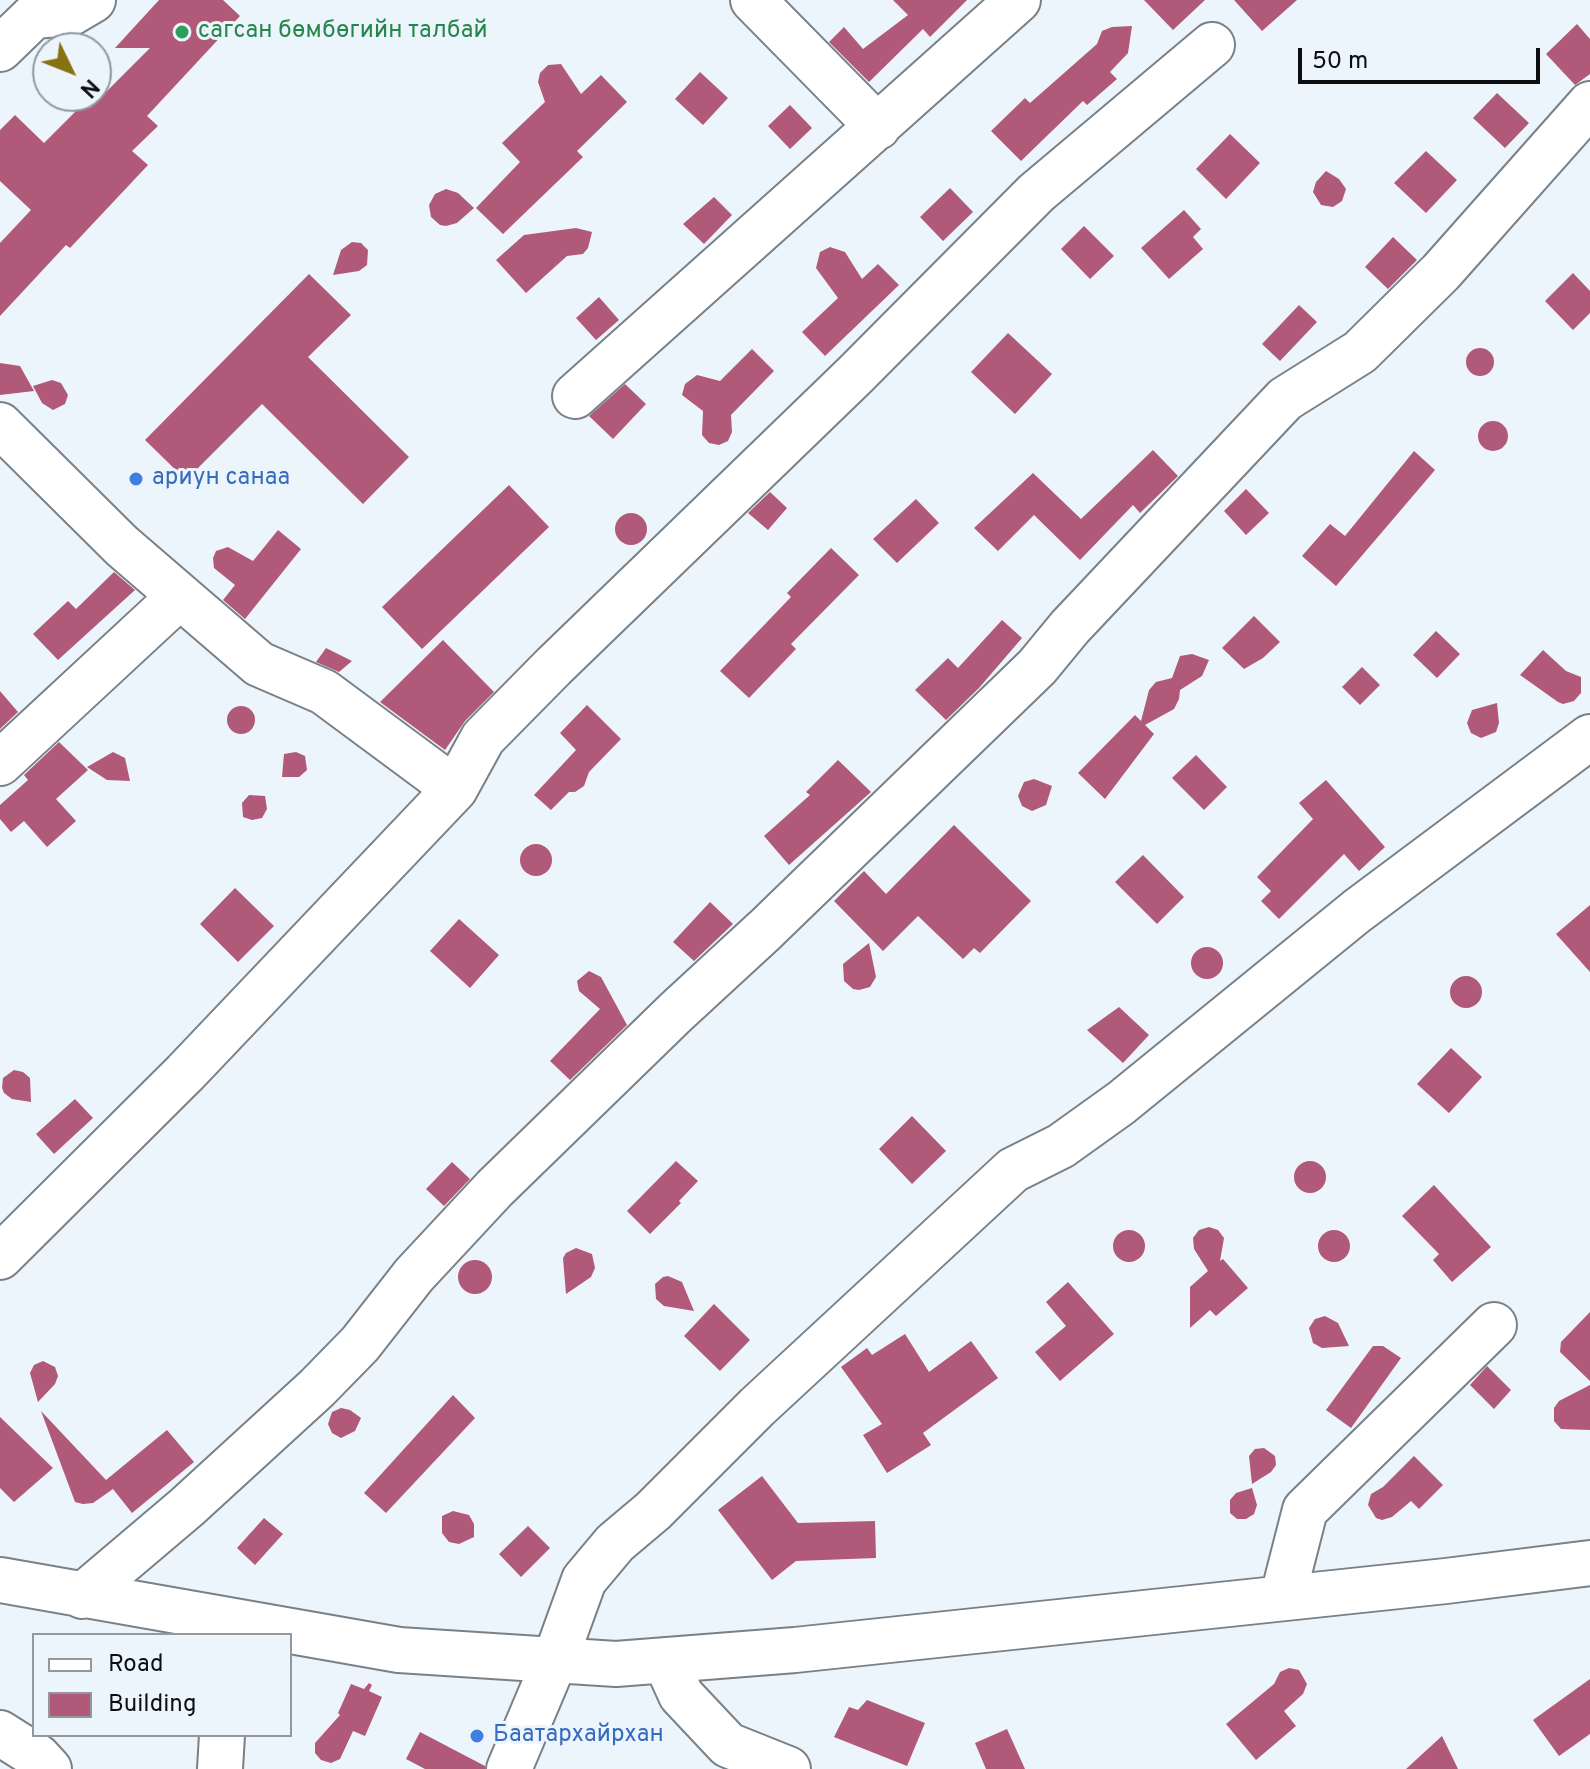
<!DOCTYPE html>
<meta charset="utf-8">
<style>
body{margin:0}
#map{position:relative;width:1590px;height:1769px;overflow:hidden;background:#ecf4fc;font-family:Overpass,sans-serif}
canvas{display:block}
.legend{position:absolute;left:32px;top:1633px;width:260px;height:104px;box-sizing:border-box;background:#ecf4fc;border:2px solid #92989e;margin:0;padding:10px 14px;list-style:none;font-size:24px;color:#0c0f12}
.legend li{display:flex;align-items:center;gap:16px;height:40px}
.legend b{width:40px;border:2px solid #92989e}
.north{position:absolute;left:32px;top:32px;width:80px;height:80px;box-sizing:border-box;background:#ecf4fc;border:2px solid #92989e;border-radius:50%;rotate:133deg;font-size:22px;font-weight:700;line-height:32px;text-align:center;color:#0c0f12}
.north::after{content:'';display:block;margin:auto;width:28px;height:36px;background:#857213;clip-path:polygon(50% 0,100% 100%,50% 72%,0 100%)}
.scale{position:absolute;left:1298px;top:48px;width:242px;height:36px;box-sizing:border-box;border:4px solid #0c0f12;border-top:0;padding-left:10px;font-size:24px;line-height:28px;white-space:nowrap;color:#0c0f12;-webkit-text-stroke:6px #ecf4fc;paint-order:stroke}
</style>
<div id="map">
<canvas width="1590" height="1769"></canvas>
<ul class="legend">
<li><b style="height:10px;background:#fff"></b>Road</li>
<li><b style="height:22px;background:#b15979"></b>Building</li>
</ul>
<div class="north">N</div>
<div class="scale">50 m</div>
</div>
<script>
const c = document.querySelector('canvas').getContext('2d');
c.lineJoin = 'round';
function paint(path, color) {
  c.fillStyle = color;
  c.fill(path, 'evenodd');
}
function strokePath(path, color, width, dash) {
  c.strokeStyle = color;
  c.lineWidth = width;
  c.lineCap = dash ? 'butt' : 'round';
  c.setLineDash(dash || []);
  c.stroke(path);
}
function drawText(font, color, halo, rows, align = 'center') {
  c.font = font + ' Overpass,sans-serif';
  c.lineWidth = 6;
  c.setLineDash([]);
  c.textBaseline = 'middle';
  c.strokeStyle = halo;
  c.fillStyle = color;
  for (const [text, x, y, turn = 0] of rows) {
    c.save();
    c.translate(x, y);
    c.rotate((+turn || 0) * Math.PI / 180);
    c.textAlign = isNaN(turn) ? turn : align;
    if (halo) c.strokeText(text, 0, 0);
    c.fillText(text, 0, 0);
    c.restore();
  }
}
const building = new Path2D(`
 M159 0H223L240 16 147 116 158 126 132 151 148 165 70 248 66 245 0 316V243L31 210 0 181V130L15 115 44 143 85 102 90 108 150 48H115Z
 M893 0H967L930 37 923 29 869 82 829 42 844 27 863 49 908 15Z
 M1144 0H1205L1173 30Z
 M1234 0H1297L1262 31Z
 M1577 24 1590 39V74L1575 85 1546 54Z
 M1132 26 1128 53 1110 72 1117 79 1087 105 1083 101 1021 161 991 131 1025 98 1030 103 1097 44 1102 31 1112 27Z
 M561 64 581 94 601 75 627 102 577 151 583 157 503 234 476 208 520 162 502 143 545 102 538 82 540 73 548 65Z
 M700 72 728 98 703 125 675 99Z
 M1497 93 1529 123 1505 148 1473 118Z
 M790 105 812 128 790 149 768 126Z
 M1230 134 1260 163 1226 199 1196 169Z
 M1426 151 1457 180 1426 213 1394 183Z
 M1326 171 1339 179 1346 189 1342 201 1333 207 1321 205 1313 192 1316 182Z
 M950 188 973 212 943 241 920 217Z
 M446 189 458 193 474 208 457 223 446 226 440 225 431 217 429 205 435 194Z
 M714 197 732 215 704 244 683 224Z
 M1184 210 1201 229 1193 237 1203 249 1169 279 1141 248Z
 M1084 226 1114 256 1090 279 1061 249Z
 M576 228 592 232 588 248 583 254 567 256 526 293 496 260 524 235Z
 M1393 237 1417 260 1388 289 1365 267Z
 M352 242 361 243 368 250 367 265 359 271 333 275 341 250Z
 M830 247 845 252 862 279 878 264 899 285 825 356 802 332 838 298 816 268 820 252Z
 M1573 273 1590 291V313L1573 330 1545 301Z
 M309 274 351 315 308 357 409 457 363 504 262 404 186 480 145 440Z
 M599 297 619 320 596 340 576 318Z
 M1299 305 1317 322 1280 361 1262 344Z
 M1008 333 1052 374 1015 414 971 372Z
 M1466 362a14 14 0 1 1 28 0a14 14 0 1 1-28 0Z
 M752 349 774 371 731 415 732 432 728 441 719 445 709 443 702 435 703 411 682 395 685 384 697 375 720 381Z
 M0 363 20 366 34 391 0 395Z
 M52 380 61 383 68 395 65 404 53 410 42 403 33 386Z
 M625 384 646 404 613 439 589 416Z
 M1478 436a15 15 0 1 1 30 0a15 15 0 1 1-30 0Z
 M1153 450 1178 476 1140 513 1133 505 1080 560 1034 515 998 551 974 528 1033 473 1081 519Z
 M1414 451 1435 470 1336 586 1302 556 1330 524 1345 536Z
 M509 485 549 527 422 649 382 607Z
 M1246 489 1269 513 1246 535 1224 511Z
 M770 492 787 508 768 530 748 513Z
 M916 499 939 523 897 563 873 539Z
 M615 529a16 16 0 1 1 32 0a16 16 0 1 1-32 0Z
 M278 530 301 549 245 619 223 600 235 585 214 568 213 558 216 551 228 547 253 561Z
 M831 548 859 575 791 644 796 649 749 698 720 671 791 597 787 593Z
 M114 572 135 590 58 660 33 634 68 601 76 609Z
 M1254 616 1280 642 1263 658 1244 669 1222 648Z
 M1002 620 1022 638 979 688 946 720 915 690 948 658 958 668Z
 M1436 631 1460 654 1437 678 1413 655Z
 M443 640 494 692 465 721 445 750 380 702Z
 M326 648 352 661 339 672 316 662Z
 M1543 650 1566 671 1581 677V693L1574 701 1563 704 1558 702 1520 675Z
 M1192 654 1209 660 1202 676 1180 690 1179 699 1174 709 1145 725 1154 734 1105 799 1078 773 1135 715 1141 721 1149 690 1156 682 1172 678 1180 656Z
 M1362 667 1380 685 1360 705 1342 687Z
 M0 691 18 712 0 729Z
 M1497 703 1499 723 1496 732 1481 738 1471 733 1467 723 1472 710Z
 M587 705 621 739 589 772 584 786 575 792H569L551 810 534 795 576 750 560 733Z
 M227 720a14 14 0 1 1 28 0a14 14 0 1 1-28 0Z
 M59 742 88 770 56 799 76 821 47 847 24 821 11 832 0 819V805L28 780 24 775Z
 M113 752 125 758 130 781 107 780 87 767Z
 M296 752 305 756 307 770 299 777H282L284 754Z
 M1196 755 1227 787 1204 810 1172 778Z
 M838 760 871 792 789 865 764 836 810 795 806 792Z
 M1034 779 1052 786 1046 805 1032 811 1022 806 1018 796 1024 782Z
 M1326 780 1385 847 1359 871 1344 854 1279 919 1261 901 1271 891 1257 877 1313 819 1299 803Z
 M249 795 265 796 267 809 262 818 252 820 243 817 242 803Z
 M954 825 1031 901 980 953 974 948 963 959 918 916 883 951 834 901 864 871 886 894Z
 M520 860a16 16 0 1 1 32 0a16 16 0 1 1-32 0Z
 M1143 855 1184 897 1157 924 1115 882Z
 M235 888 274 926 238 962 200 924Z
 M710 902 733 924 694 961 673 942Z
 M1590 905V972L1556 934Z
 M459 919 499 955 470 988 430 951Z
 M869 943 876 977 870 987 859 990 853 989 844 981 843 964Z
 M1191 963a16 16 0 1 1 32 0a16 16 0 1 1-32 0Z
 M589 971 601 977 627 1025 570 1080 550 1061 600 1009 579 991 577 981Z
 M1450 992a16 16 0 1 1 32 0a16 16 0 1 1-32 0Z
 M1119 1007 1149 1035 1123 1063 1087 1030Z
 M1451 1048 1482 1077 1449 1113 1417 1084Z
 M14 1070 23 1072 30 1078 31 1102 12 1099 4 1093 2 1088 3 1078Z
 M75 1099 93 1118 54 1154 36 1134Z
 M912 1116 946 1151 912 1184 879 1149Z
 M676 1161 698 1181 679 1201 681 1203 650 1234 627 1211Z
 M1294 1177a16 16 0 1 1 32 0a16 16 0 1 1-32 0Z
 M452 1162 470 1179 444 1206 426 1189Z
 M1434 1185 1491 1247 1452 1282 1433 1260 1439 1254 1402 1216Z
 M1209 1227 1218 1230 1224 1238 1220 1261 1223 1259 1248 1288 1216 1316 1210 1310 1190 1328V1287L1208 1271 1194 1249 1193 1238 1199 1230Z
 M1318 1246a16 16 0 1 1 32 0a16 16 0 1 1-32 0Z
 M1113 1246a16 16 0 1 1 32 0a16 16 0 1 1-32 0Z
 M576 1248 592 1254 595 1268 591 1277 566 1294 563 1258 566 1253Z
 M458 1277a17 17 0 1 1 34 0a17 17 0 1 1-34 0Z
 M668 1276 682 1282 694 1311 664 1306 656 1299 655 1284 663 1277Z
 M1068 1282 1114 1334 1060 1381 1035 1352 1066 1326 1046 1302Z
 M714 1304 750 1340 720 1371 684 1336Z
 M1590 1312V1381L1560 1352 1561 1342Z
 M1325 1316 1338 1323 1349 1346 1322 1348 1313 1343 1309 1328 1315 1319Z
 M905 1334 929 1372 971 1341 998 1378 923 1433 931 1445 887 1473 863 1435 882 1424 841 1367 867 1348 872 1355Z
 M1373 1346H1383L1401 1358 1351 1428 1326 1410Z
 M43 1361 55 1367 58 1376 55 1384 38 1402 30 1373 34 1365Z
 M1487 1366 1511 1390 1494 1409 1470 1385Z
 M1590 1385V1430L1561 1429 1554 1421V1408L1559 1401Z
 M453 1395 475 1418 386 1513 364 1493Z
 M341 1408 350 1410 361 1418 355 1431 341 1438 332 1433 328 1424 332 1412Z
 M41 1411 106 1480 167 1430 194 1462 132 1513 113 1489 93 1503 83 1504 75 1502Z
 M0 1417 53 1468 14 1502 0 1488Z
 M1264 1448 1275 1456 1276 1465 1271 1472 1252 1484 1249 1456 1255 1449Z
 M1414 1456 1443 1485 1419 1509 1411 1501 1392 1517 1382 1520 1376 1518 1368 1505 1371 1494 1383 1487Z
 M762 1476 798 1523 875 1521 876 1558 796 1561 772 1580 718 1510Z
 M1252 1488 1257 1505 1254 1514 1246 1519H1237L1230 1513V1500L1236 1493Z
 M453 1511 469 1515 474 1524V1537L459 1544 449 1542 442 1533V1516Z
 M264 1518 283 1534 255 1565 237 1548Z
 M528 1526 550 1548 521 1577 499 1554Z
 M1289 1668 1299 1670 1307 1684 1303 1694 1284 1711 1296 1726 1256 1760 1226 1724 1274 1684 1280 1672Z
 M1590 1679V1734L1559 1756 1533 1720Z
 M369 1683 372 1685 369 1691 382 1697 365 1736 353 1731 340 1759 331 1763 321 1760 315 1753V1743L340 1715 338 1713 351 1684 364 1689Z
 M867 1700 925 1723 907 1766 834 1737 849 1707 858 1710Z
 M1007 1729 1025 1769H986L975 1743Z
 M420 1732 485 1766V1769H425L406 1759Z
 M1442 1736 1458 1769H1406Z`);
const minor = new Path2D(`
 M753 0 878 127
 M0 49 34 16 71 13 93 0
 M575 396 1018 0
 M0 425 122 546 259 664 324 692 455 789
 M0 763 179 597
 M0 1257 185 1073 455 789 483 738 554 666 855 375 1036 193 1212 45
 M0 1580 399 1650 616 1664 795 1650 1446 1581 1590 1563
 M82 1596 187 1507 317 1388 360 1344 414 1275 495 1188 676 1012 765 930 1037 667 1070 627 1285 399 1360 352 1441 272 1590 104
 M1283 1596 1305 1510 1494 1325
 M665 1660 681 1695 728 1745 788 1769
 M0 1733 38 1757 49 1769
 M220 1769 222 1735
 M509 1769 555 1660 584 1580 615 1543 653 1511 757 1407 1013 1170 1061 1146 1121 1103 1357 911 1590 737`);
const markers = [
 [182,32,8,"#2e9e5b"],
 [136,479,8,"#3f7fe0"],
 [477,1736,8,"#3f7fe0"]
];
const leisureNames = [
 ["сагсан бөмбөгийн талбай",198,32]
];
const shopNames = [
 ["ариун санаа",152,479],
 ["Баатархайрхан",493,1736]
];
paint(building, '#b15979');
strokePath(minor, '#798188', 48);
strokePath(minor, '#fff', 44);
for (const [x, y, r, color] of markers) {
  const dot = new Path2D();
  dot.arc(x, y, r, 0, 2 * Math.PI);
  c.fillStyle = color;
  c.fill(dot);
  strokePath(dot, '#ecf4fc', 3);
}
drawText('24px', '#27864d', '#ecf4fc', leisureNames, 'left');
drawText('24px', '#366cbe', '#ecf4fc', shopNames, 'left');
</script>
